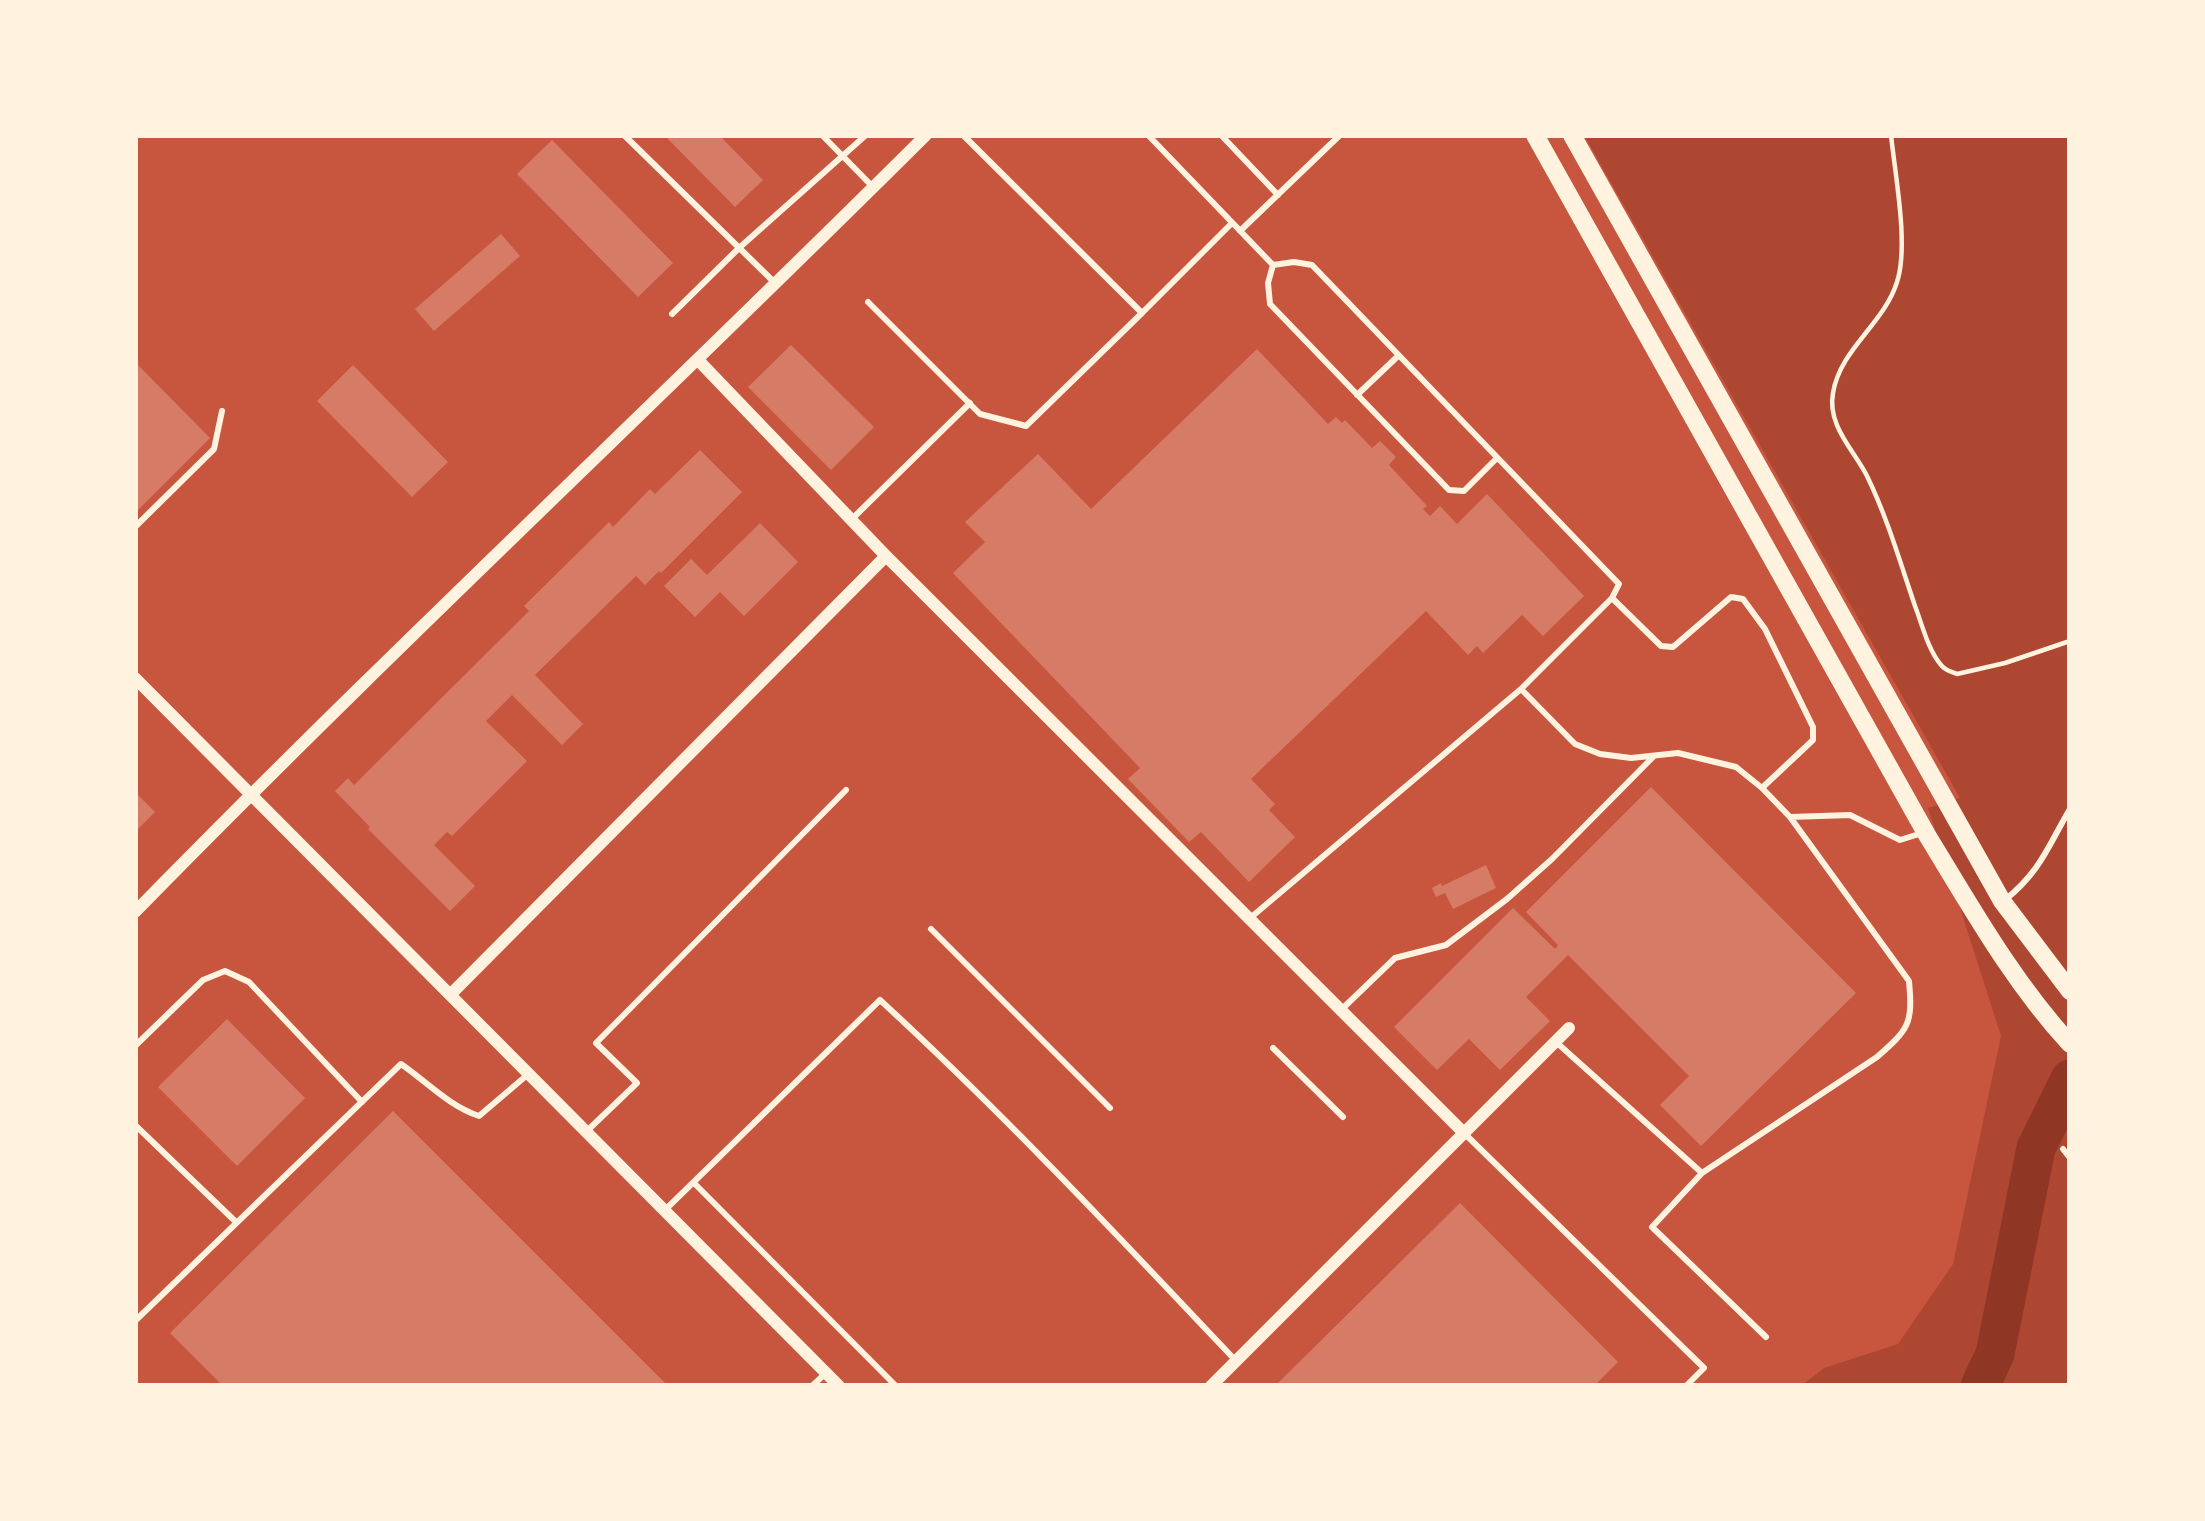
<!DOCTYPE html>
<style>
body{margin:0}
#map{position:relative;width:2205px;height:1521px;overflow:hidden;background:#c8553d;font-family:"Noto Serif",serif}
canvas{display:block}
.frame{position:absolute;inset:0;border:138px solid #fff3e0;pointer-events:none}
</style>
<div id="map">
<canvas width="2205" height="1521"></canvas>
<div class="frame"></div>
</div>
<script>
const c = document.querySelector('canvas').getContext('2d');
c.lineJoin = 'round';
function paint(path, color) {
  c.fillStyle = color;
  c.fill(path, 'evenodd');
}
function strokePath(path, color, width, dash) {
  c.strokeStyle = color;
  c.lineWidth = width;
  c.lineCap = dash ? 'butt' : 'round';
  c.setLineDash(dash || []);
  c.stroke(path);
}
const green = new Path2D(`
 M1584 135H2070V1386H1801L1824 1368 1898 1344 1953 1264 2001 1036 1928 808 1960 798Z`);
const river = new Path2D(`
 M1980 1386 1995 1354 2036 1148 2070 1079`);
const building = new Path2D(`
 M664 135H719L763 180 735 207Z
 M552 140 673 263 638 297 517 174Z
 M501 234 520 256 434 331 415 309Z
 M791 345 874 427 831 470 748 387Z
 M1257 349 1328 424 1336 417 1342 423 1345 420 1372 448 1380 441 1396 457 1389 465 1427 506 1423 509 1430 516 1440 506 1457 524 1487 494 1584 596 1543 636 1522 615 1483 653 1477 646 1468 655 1426 611 1251 779 1275 804 1269 810 1295 837 1249 882 1201 832 1189 842 1128 779 1140 768 953 573 985 542 965 522 1038 454 1091 509Z
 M135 362 210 438 135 513Z
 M353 365 448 462 412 497 317 401Z
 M700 450 742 492 661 573 659 571 645 585 636 576 535 675 583 724 562 745 512 695 486 721 527 761 452 836 447 832 434 845 475 886 450 911 368 829 370 827 335 791 348 778 354 785 529 611 524 606 609 522 613 527 650 489 655 494Z
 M760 523 798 562 744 616 720 592 695 617 664 586 691 559 707 575Z
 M1651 787 1856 993 1701 1146 1660 1105 1689 1076 1568 955 1526 997 1550 1021 1500 1070 1469 1039 1437 1070 1394 1027 1513 908 1555 949 1558 945 1526 912Z
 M135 792 155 812 135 832Z
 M1486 865 1496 888 1453 909 1445 893 1436 897 1432 888 1441 883 1442 886Z
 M227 1019 305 1098 237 1166 158 1087Z
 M393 1111 668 1386H223L170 1333Z
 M1460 1203 1618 1362 1594 1386H1275Z`);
const path = new Path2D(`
 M1891 135C1895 174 1909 246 1897 282 1884 324 1840 349 1833 393 1827 425 1853 449 1867 476 1887 517 1900 562 1915 606 1922 624 1928 650 1941 665 1946 671 1950 671 1957 674L2005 663 2070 641`);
const service = new Path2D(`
 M822 135 871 185
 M1148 135 1273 265 1294 262 1312 265 1619 584 1612 598 1521 689 1575 744 1600 754 1631 758 1678 753 1736 767 1762 788 1790 817 1850 815 1900 840 1919 834
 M1221 135 1278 195
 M625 136 774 282
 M1240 231 1340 135
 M1273 265 1268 283 1270 304 1449 490 1464 491 1497 458
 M868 302 980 414 1026 426 1142 313 963 135
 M1142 313 1232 223
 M672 314 739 248 866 135
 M1357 395 1398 356
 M854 517 970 403
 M135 527 214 449 222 411
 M1612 598 1661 646 1673 647 1731 597 1743 599 1765 629 1813 727V740L1763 787
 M2005 900C2041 871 2048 846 2070 809
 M1249 919 1521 689
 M931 929 1110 1108
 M1341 1010 1395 958 1446 945 1507 899 1552 859 1654 756
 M1556 1042 1702 1173 1877 1057C1909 1029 1913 1024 1909 981L1790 817
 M135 1046 203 980 225 971 249 982 362 1102
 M1273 1048 1343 1117
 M135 1125 236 1222
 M589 1129 637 1083 596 1043 846 790
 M1464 1133 1704 1368 1686 1386
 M2063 1149 2070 1158
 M1702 1173 1652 1227 1766 1337
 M694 1183 896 1386
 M666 1209 880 1000C1004 1114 1120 1238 1236 1361
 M135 1321 401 1064C427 1082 449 1106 479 1116L526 1076
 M812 1386 826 1373`);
const minor = new Path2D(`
 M699 361 886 556 1464 1133
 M135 678 839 1386
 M135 912C393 648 664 396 926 135
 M450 995 886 556
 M1211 1386 1569 1028`);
const primary = new Path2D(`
 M1535 135 1927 835C1971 907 2013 982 2070 1044
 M1572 135 2002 901 2070 991`);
paint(green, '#ae4732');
strokePath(river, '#8f3625', 39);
paint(building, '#d67c66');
strokePath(path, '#fff3e0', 4.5);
strokePath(service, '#fff3e0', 6);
strokePath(minor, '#fff3e0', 12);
strokePath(primary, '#fff3e0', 18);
</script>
